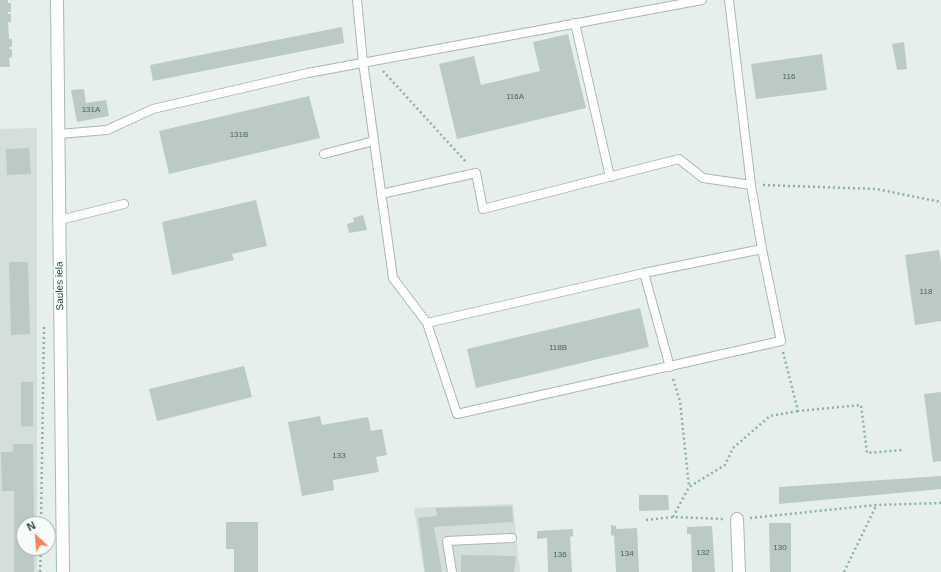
<!DOCTYPE html>
<style>
body{margin:0}
#map{position:relative;width:941px;height:572px;overflow:hidden;background:#e6efeb;font-family:Arial,sans-serif}
canvas{display:block}
.north{position:absolute;left:16px;top:516px;width:40px;height:40px;box-sizing:border-box;background:#f7fbf9;border:1px solid #a3b1ad;border-radius:50%;rotate:334deg;font-size:11px;font-weight:700;line-height:16px;text-align:center;color:#24423a}
.north::after{content:'';display:block;margin:auto;width:14px;height:18px;background:#f4845f;clip-path:polygon(50% 0,100% 100%,50% 72%,0 100%)}
</style>
<div id="map">
<canvas width="941" height="572"></canvas>
<div class="north">N</div>
</div>
<script>
const c = document.querySelector('canvas').getContext('2d');
c.lineJoin = 'round';
function paint(path, color) {
  c.fillStyle = color;
  c.fill(path, 'evenodd');
}
function strokePath(path, color, width, dash) {
  c.strokeStyle = color;
  c.lineWidth = width;
  c.lineCap = dash ? 'butt' : 'round';
  c.setLineDash(dash || []);
  c.stroke(path);
}
function drawText(font, color, halo, rows, align = 'center') {
  c.font = font + ' Arial,sans-serif';
  c.lineWidth = 4;
  c.setLineDash([]);
  c.textBaseline = 'middle';
  c.strokeStyle = halo;
  c.fillStyle = color;
  for (const [text, x, y, turn = 0] of rows) {
    c.save();
    c.translate(x, y);
    c.rotate((+turn || 0) * Math.PI / 180);
    c.textAlign = isNaN(turn) ? turn : align;
    if (halo) c.strokeText(text, 0, 0);
    c.fillText(text, 0, 0);
    c.restore();
  }
}
const built = new Path2D(`
 M37 128V524H24V548H37V572H0V129Z
 M513 504 520 572H424L414 508Z`);
const building = new Path2D(`
 M0 0H8V3H11V12H8V14H11V22H8L9 39H12V47H9V49H12V57L9 58 10 67H0Z
 M342 27 344 43 153 81 150 65Z
 M568 34 586 108 457 139 439 64 474 56 481 85 540 71 533 42Z
 M904 42 907 69 897 70 892 44Z
 M822 54 827 90 756 99 751 64Z
 M84 89 86 103 106 100 109 116 77 122 71 90Z
 M309 96 320 138 169 174 159 131Z
 M29 148 31 174 7 175 6 149Z
 M256 200 267 246 232 254 234 260 172 275 162 222Z
 M363 215 367 230 349 233 347 224 354 222 353 218Z
 M939 250 941 263V321L915 325 905 255Z
 M9 262H28L30 334 11 335Z
 M640 308 649 347 476 388 467 349Z
 M244 366 252 397 157 421 149 389Z
 M21 382H33V426L21 427Z
 M941 392V461L933 462 924 394Z
 M320 416 322 425 368 417 371 431 382 429 387 455 376 457 379 472 333 480 334 490 302 496 288 422Z
 M13 444H33L34 524H24V548H34V572H14V491H2L1 452H13Z
 M941 476V489L779 504V487Z
 M639 495H668L669 510 639 511Z
 M512 506 513 522 434 527 442 572H425L418 518 437 516 436 508Z
 M226 522H258V572H234V549H226Z
 M769 523H791V572H770Z
 M611 525 616 526V529L637 528 639 572H616L614 535 611 536Z
 M712 526 715 572H692L691 534H687V527Z
 M573 529V536L570 537 572 572H548L547 538 537 539V531Z
 M461 555 516 556 514 572H461Z`);
const path = new Path2D(`
 M383 71 466 162
 M763 185 876 189 941 202
 M783 352 798 411 861 405 867 453 902 450
 M673 379 680 401 689 487
 M673 517 689 487 725 465 733 448 770 416 798 411
 M750 518 876 505 941 503
 M646 520 673 517 723 519
 M41 524 44 326
 M40 572 41 548
 M844 572 876 506`);
const lane = new Path2D(`
 M357 0 363 62 393 278 427 323 457 414 781 341 762 249 751 185 729 0
 M575 23 610 177
 M59 134 107 130 153 109 308 73 702 0
 M324 154 374 141
 M381 194 476 173 483 209 679 159 703 178 751 185
 M60 220 124 204
 M644 273 670 367
 M427 323 644 273 762 249
 M452 572 447 541 512 538`);
const street = new Path2D(`
 M737 519 739 572`);
const secondary = new Path2D(`
 M57 0 63 572`);
const numberNames = [
 ["116",789,77],
 ["116A",515,97],
 ["131A",91,110],
 ["131B",239,135],
 ["118",926,292],
 ["118B",558,348],
 ["133",339,456],
 ["130",780,548],
 ["132",703,553],
 ["134",627,554],
 ["136",560,555]
];
const streetNames = [
 ["Saules iela",60,286,-91]
];
paint(built, '#d4dfda');
paint(building, '#bbcac4');
strokePath(lane, '#a8b8b2', 10);
strokePath(street, '#a8b8b2', 14);
strokePath(secondary, '#a4bbb3', 14);
strokePath(path, '#86b3a5', 2.5, [2, 3]);
strokePath(lane, '#fff', 8);
strokePath(street, '#fff', 12);
strokePath(secondary, '#fff', 12);
drawText('8px', '#4a645c', null, numberNames);
drawText('10px', '#24423a', '#f7fbf9', streetNames);
</script>
